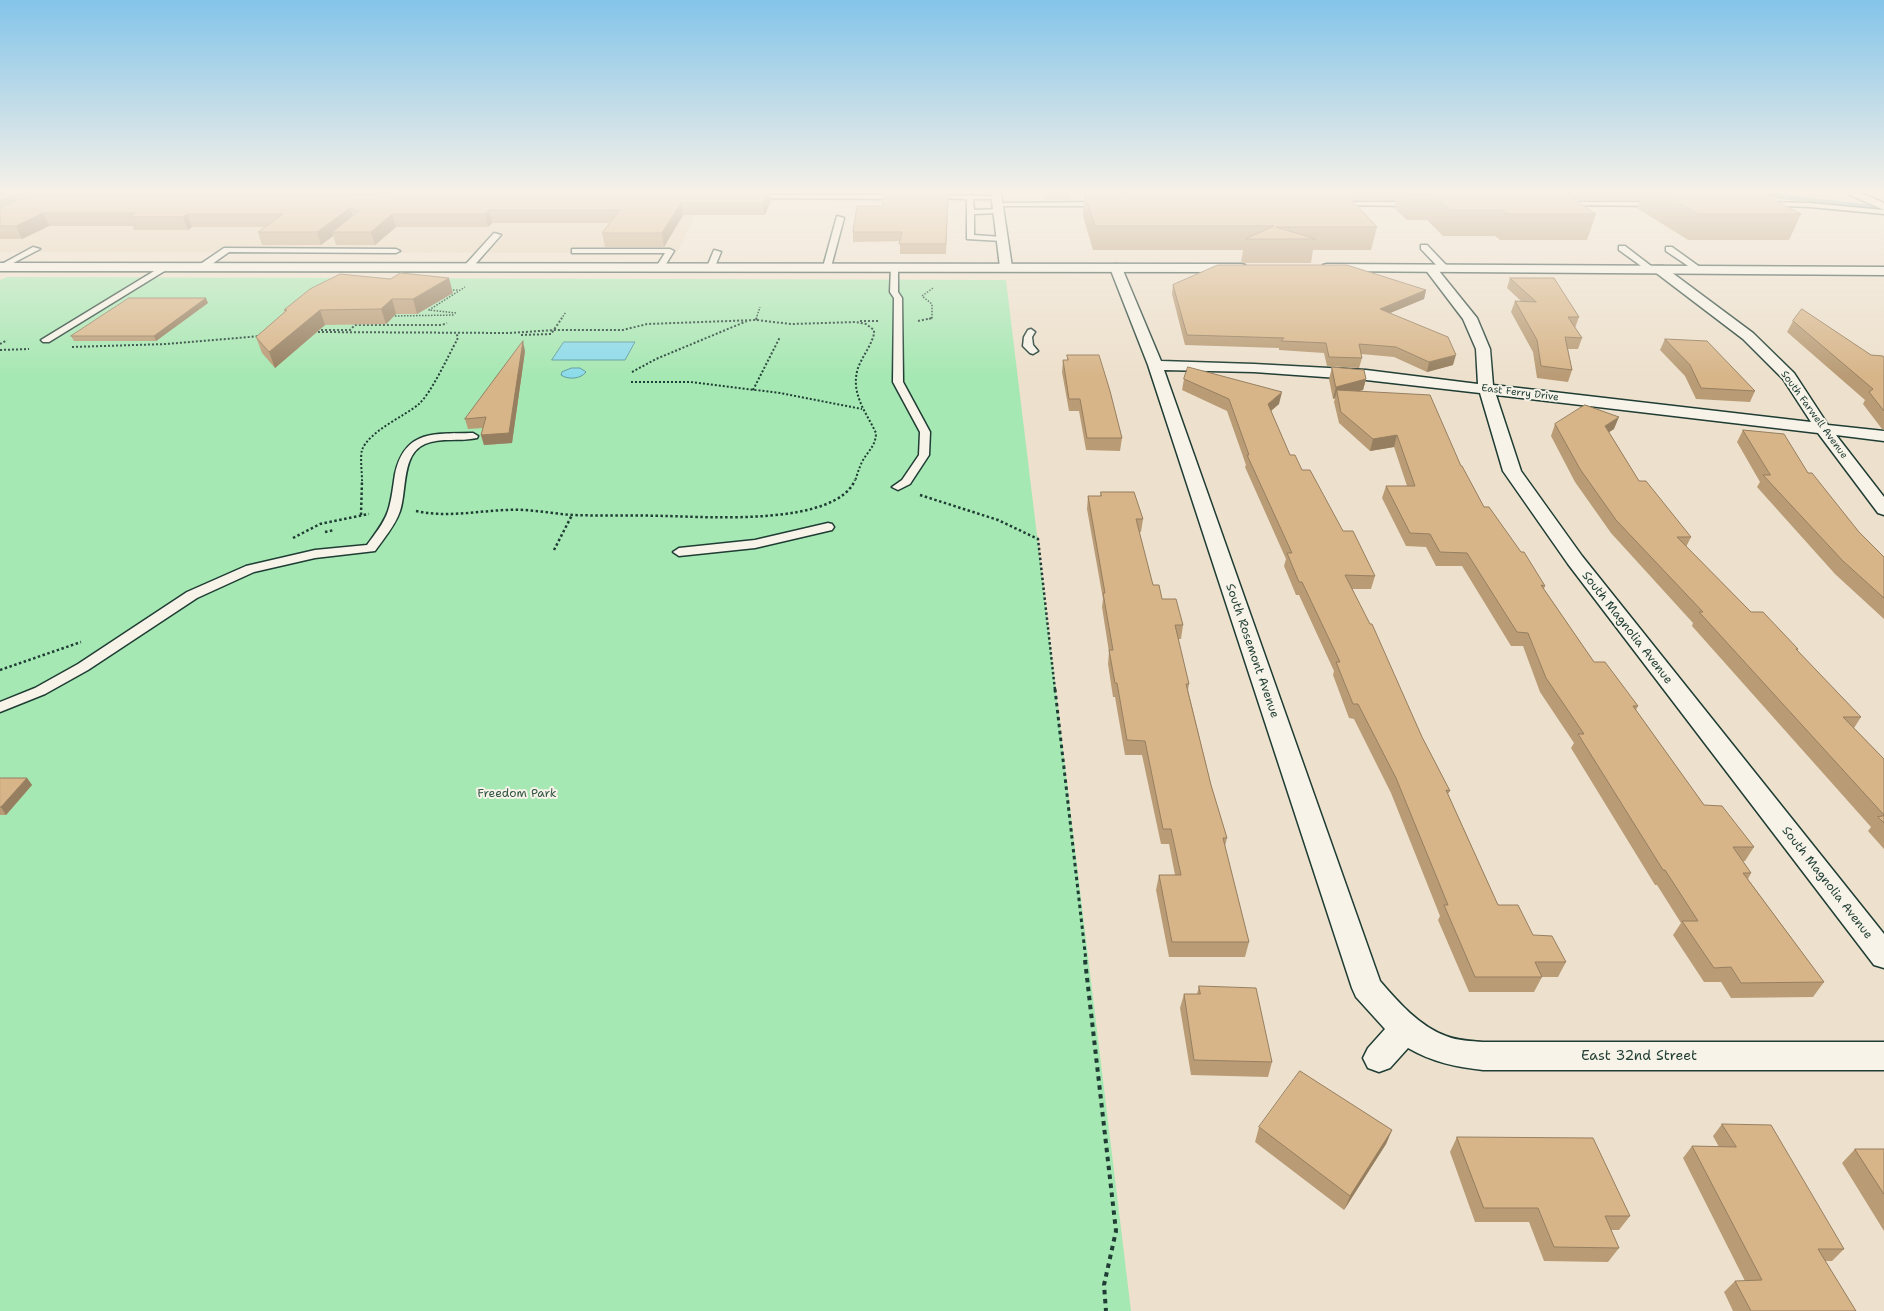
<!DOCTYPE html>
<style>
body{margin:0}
canvas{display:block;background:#ede0cc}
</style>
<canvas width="1884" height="1311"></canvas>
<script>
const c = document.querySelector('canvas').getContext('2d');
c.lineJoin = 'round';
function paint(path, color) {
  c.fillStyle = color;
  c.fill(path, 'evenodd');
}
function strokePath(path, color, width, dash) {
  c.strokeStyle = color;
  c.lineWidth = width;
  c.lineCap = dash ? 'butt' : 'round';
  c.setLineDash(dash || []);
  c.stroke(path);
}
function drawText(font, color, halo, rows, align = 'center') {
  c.font = font + ' "Shantell Sans",sans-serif';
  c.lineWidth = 4;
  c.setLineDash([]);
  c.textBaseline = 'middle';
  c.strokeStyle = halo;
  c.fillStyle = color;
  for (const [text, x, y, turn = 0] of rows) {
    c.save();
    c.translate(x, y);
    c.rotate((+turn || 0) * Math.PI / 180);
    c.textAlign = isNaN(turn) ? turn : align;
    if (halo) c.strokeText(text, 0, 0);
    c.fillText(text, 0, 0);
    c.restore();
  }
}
const built = new Path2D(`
 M702 202 678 251 663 253 0 252V217Z`);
const green = new Path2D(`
 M7 277 1006 280 1131 1311H0V280Z`);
const water = new Path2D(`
 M564 342H635L625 360H552Z
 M572 368H580L586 372C581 379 568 380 561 375L562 372Z`);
const stream = new Path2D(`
 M1768 193 1777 196 1884 209`);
const pathFar4 = new Path2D(`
 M450 290H459
 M456 313 429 310 465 287
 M395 316 454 315
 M561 319 566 312
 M756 319 760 307
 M929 319 932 318V304L922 296 933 288`);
const pathFar3 = new Path2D(`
 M756 320 757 318
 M860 321H879
 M918 321 932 318
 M321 330H350L355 325H442L447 323
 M314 332 510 333 554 330H623L647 324 756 320 791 324 856 322 866 324 874 330V334C871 346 862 357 858 368 850 393 866 412 876 433 876 446 867 452 862 462 859 468 857 475 855 481
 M521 335 551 334 562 318
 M0 344 7 340
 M72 347 166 344 261 336
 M0 350 29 349
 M632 372 656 359 747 321
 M631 382H690L780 393 862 409
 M753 390 780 337
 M362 481C362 473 360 457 362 450 369 431 405 416 419 404 432 392 448 356 457 340L458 337 456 333`);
const pathFar2 = new Path2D(`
 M920 495 998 520 1038 539 1055 690
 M416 511C453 519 488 508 525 510 541 511 557 514 573 515 604 516 636 515 667 516 709 517 836 526 855 480
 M361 515 362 480
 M325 532 334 530
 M293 538 320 524 369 514
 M554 550 572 515
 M0 670 81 642`);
const pathFar1 = new Path2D(`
 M1055 689 1086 961`);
const path = new Path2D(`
 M1085 960 1116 1231 1104 1285 1106 1311`);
const service = new Path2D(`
 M752 195H901L904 197 901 199 750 198V196Z
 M928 195 999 196V198L997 199H973L974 210 999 209 1003 211 999 213 974 214V235L1002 237 1006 239 1002 241 967 239V199L926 198V196Z
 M1336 202H1413L1416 204 1413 206 1334 205 1333 204Z
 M1562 202H1657L1660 204 1657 206 1560 205 1559 204Z
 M1764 202 1810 203 1884 210V214L1810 207 1762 205 1761 204Z
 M998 203 1101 202 1104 204 1101 206H996L995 205Z
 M837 216 844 218 831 267 827 269 823 267Z
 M494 233 501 235 471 269H465V265Z
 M1421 245H1427L1448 267V271H1442L1421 249Z
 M1619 246H1625L1655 269 1654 271H1648L1619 250Z
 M33 247 40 249 0 270V265Z
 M1666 247H1672L1704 270 1703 272H1697L1666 251Z
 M224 248 396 249 400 251 396 253 229 252 205 269H199V265Z
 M572 249H670L674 251 663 269H660L656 267 665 253H572Z
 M714 250 721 252 714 269H708L707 267Z
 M164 265H170L171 267 49 342H43L41 340Z
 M891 265H897L898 267V292L902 298 903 382 930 432 929 455 910 484 898 490 892 487 902 480 919 455 920 432 893 382 894 298 890 292Z
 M1031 329 1035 332 1032 337 1033 345 1038 351 1033 354 1030 353 1023 346 1024 337 1028 330Z
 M473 433 478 436 477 438C460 442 441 437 425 444 401 454 407 491 400 511 395 526 384 538 375 551L315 558 254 572 197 598 88 670 45 694 0 712V702L35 688 78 664 187 592 246 566 315 550 367 545C375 534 384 523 388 511 392 499 393 486 395 474 405 429 435 434 473 433Z
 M828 523 832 524 834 527 832 530 755 548 679 556 673 552 679 548 755 540Z`);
const minor = new Path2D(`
 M991 193H1001L1012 267 1010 270H1002L1000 267Z
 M1849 193H1862L1884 203V210L1850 195Z
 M1116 264 1120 265 1122 268 1161 361 1254 364 1366 370 1478 384 1476 349 1463 319 1425 269 1427 266H1435L1477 318 1490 349 1493 385 1811 422 1783 379 1743 339 1655 272 1653 269 1655 266H1663L1753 333 1794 373 1828 425 1884 431V441L1836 435 1884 497V515L1878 513 1818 433 1496 395 1521 471 1582 556 1884 934V968L1874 965 1568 564 1503 471 1480 393 1366 380 1254 372 1164 370 1380 981C1398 1002 1419 1026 1446 1036 1458 1041 1471 1041 1483 1042H1884V1070H1483C1456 1067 1432 1062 1408 1048L1390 1068 1379 1072 1368 1068 1363 1058 1368 1048 1385 1029 1356 997 1352 988 1148 365 1110 268 1112 265Z`);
const tertiary = new Path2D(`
 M0 263 1241 264 1245 265 1247 268 1245 271 1241 272 0 271Z
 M1327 264 1884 267V275L1323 271 1321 268 1323 265Z`);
const wall = new Path2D(`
 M0 193H774V194H770L771 200 765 215H683L664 247H605L602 233 610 223H492L488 227H396L375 245H336L333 236 321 245H262L258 232 265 227H192L188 230H134L133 226H49L22 239H0Z
 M948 193 946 254H900V241L853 242V232L882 206Z
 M1043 193H1070V200H1045Z
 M1119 193H1761L1801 214 1789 240H1688L1637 208 1640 201H1577L1596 214 1587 240H1500L1495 236H1443L1427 220H1407L1394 208 1396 201 1352 200 1377 227 1371 250H1313L1311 263H1241L1243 250H1093L1083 216 1084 194H1120Z
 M1510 278 1579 317 1575 328 1582 338 1578 349H1568L1572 370 1568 382 1537 378 1533 352 1511 312 1515 301H1521L1507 288Z
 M1173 285 1426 290 1424 299 1390 313 1453 365 1427 372 1394 357 1361 354 1362 358 1359 368 1327 366 1324 353 1279 350V348L1185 345 1172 294Z
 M453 293 417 314H396L386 324 325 325 275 368 262 353 256 337 285 312 284 310Z
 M208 303 156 341H74L71 336Z
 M1793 321 1871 355 1884 358V430L1882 429 1863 404 1865 400 1787 332Z
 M1665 339 1755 391 1750 402 1696 399 1685 376 1660 350Z
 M525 351 512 443 484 445 481 435 483 428 468 429 465 419Z
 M1067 355 1122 438 1120 451 1086 450 1079 411H1069L1062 372 1063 360H1067Z
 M1332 367 1366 379 1363 390 1359 391 1461 466 1484 507 1521 552 1545 586 1544 589 1594 662 1638 706 1636 710 1704 805 1754 847 1745 861H1743L1751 873 1748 879 1824 982 1813 997 1731 998 1721 982H1704L1673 935 1681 923 1657 885H1655L1571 748 1574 743 1540 692 1523 646H1511L1462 566H1436L1426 547 1406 546 1382 498 1386 486H1407L1394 447 1370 451 1339 423 1334 402 1335 398 1333 399 1329 379Z
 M1184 379 1279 404 1271 411 1290 455 1302 470 1343 531 1375 576 1371 589H1352L1422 737 1450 791 1448 794 1498 905 1533 935 1566 962 1558 977H1542L1534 992H1469L1438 920 1440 916 1391 793 1354 719 1349 718 1333 675 1334 671 1299 595H1296L1284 566 1286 559 1245 467 1246 465 1227 411 1182 390Z
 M1555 424 1614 429 1609 432 1639 481 1691 537 1686 547 1751 612 1798 649 1797 651 1861 717 1854 728 1884 759V849L1868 831 1871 827 1692 626 1693 623 1611 533 1575 482 1551 436Z
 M1743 430 1808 473 1859 532 1884 557V619L1835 574 1757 487 1760 482 1737 442Z
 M1101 492 1143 519 1141 532H1139L1153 585 1162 599 1183 625 1181 639H1178L1189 684 1188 690 1211 785 1227 838 1225 846 1249 942 1245 957H1169L1156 890 1159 875H1175L1169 844H1161L1142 755H1125L1115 697H1113L1108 664 1109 652 1102 607 1103 599 1087 509 1088 496H1100Z
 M0 778H27L32 785 6 815H0Z
 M1199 986 1272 1062 1268 1077 1191 1075 1180 1008 1184 994H1197Z
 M1722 1124 1844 1249 1832 1261H1825L1856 1311H1733L1724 1292 1735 1281H1745L1683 1158 1692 1146 1719 1147 1713 1136Z
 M1259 1127 1392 1130 1386 1144 1344 1210 1255 1142Z
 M1457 1137 1630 1216 1619 1230H1611L1619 1248 1608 1262 1544 1261 1529 1222H1475L1450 1152Z
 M1855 1149H1884V1231L1842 1163Z`);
const shadedWall = new Path2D(`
 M768 193H770L771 200 765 215 763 203Z
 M13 195 19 207 0 216V201Z
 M681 203 683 215 664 247 662 233Z
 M350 208 354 221 332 232 333 236 321 245 317 232Z
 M489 210 492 223 488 227 485 214Z
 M43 213 49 226 22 239 16 226Z
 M187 214 192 227 188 230 183 217Z
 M392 214 396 227 375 245 371 232Z
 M449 278 453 293 417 314 413 299Z
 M1426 290 1424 299 1378 318 1380 309Z
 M206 298 208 303 156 341 154 336Z
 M392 299 396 314 386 324 381 309Z
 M320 310 325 325 275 368 269 352Z
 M523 341 525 351 512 443 484 445 481 435Z
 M1456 355 1453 365 1427 372 1429 362Z
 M1366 379 1363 390 1338 397 1337 390 1335 398 1333 399 1336 387Z
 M1282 392 1279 404 1266 415 1268 404Z
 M1619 417 1614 429 1600 438 1605 426Z
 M1397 435 1394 447 1370 451 1373 439Z
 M27 778 32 785 6 815 1 807Z
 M1392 1130 1386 1144 1344 1210 1350 1196Z`);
const building = new Path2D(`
 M411 193H768L763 203H681L662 233H602L620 210H489L485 214H392L371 232H332L359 211 350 208 317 232H258L283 214H187L183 217H129L135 213H43L16 226H0V208L18 200 29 199 31 196H348Z
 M884 193H948L946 244H899L902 232H853L857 206H882Z
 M1132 193H1345L1377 227H1276L1316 239H1245L1274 226H1095L1084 194H1133Z
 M1410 193H1565L1596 214H1507L1502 210H1450L1434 195H1413Z
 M1662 193H1761L1801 214H1698Z
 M0 194 13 195 0 201Z
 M1218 265H1347L1426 290 1380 309 1448 337 1456 355 1429 362 1396 347 1359 344 1362 358 1329 357 1326 343 1281 341 1284 338 1187 335 1173 285Z
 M401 273 449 278 413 299H392L381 309 320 310 269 352 256 337 287 310H284L310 289 340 274 390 279Z
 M1510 278H1554L1579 317H1568L1582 338 1565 337 1572 370 1541 366 1537 340 1515 301 1536 302Z
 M129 298H206L154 336H71Z
 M1802 309 1871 355 1883 356 1884 358V411L1869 392 1873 389 1793 321Z
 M1665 339 1707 341 1755 391 1701 388 1690 365Z
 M523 341 509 433 481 435 486 417 465 419Z
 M1067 355H1099L1110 391 1122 438H1087L1080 399H1069L1063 360H1068Z
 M1188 367 1282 392 1268 404 1290 455H1295L1302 470H1310L1343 531H1353L1375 576 1345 575 1370 624H1372L1422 737 1450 791 1446 790 1498 905H1518L1533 935 1552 936 1566 962H1535L1542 977H1475L1444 905H1448L1396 778 1358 704H1353L1336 662H1340L1302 582H1299L1287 553H1292L1247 455H1249L1229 399 1184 379Z
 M1332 367 1364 370 1366 379 1336 387Z
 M1337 390 1430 395 1461 466H1462L1484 507H1489L1521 552H1524L1545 586 1541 585 1594 662H1605L1638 706H1633L1704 805 1722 806 1754 847H1733L1751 873H1743L1824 982 1741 983 1731 967 1714 968 1682 921H1698L1665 870H1663L1578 734H1584L1546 678 1528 633 1517 632 1467 553 1440 552 1430 534 1410 533 1386 486H1415L1397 435 1373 439 1341 412Z
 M1585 405 1619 417 1605 426 1639 481H1646L1691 537H1677L1751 612H1763L1798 649H1796L1861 717H1843L1884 759V815L1699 612H1703L1616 520 1580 469 1555 424Z
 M1743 430 1784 434 1808 473H1812L1859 532 1884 557V598L1843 561 1763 475H1770Z
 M1101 492H1134L1143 519H1136L1153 585H1159L1162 599H1176L1183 625H1175L1189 684H1186L1211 785 1227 838H1223L1249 942H1172L1159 875H1181L1171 829H1163L1145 741 1127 740 1117 683H1115L1109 650H1113L1103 593H1105L1088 496H1101Z
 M0 778H27L1 807H0Z
 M1884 816V823L1878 817Z
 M1199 986 1256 988 1272 1062 1194 1060 1184 994H1200Z
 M1300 1071 1392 1130 1350 1196 1259 1127Z
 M1722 1124 1771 1125 1844 1249H1818L1856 1311H1751L1735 1281 1762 1280 1692 1146 1736 1147Z
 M1457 1137 1593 1138 1630 1216H1605L1619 1248 1554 1247 1538 1208H1484Z
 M1855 1149H1884V1194Z`);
const farStreetnames = [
 ["East Ferry Drive",1520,393,7],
 ["South Farwell Avenue",1814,415,54]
];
const streetNames = [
 ["South Magnolia Avenue",1627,628,52],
 ["South Rosemont Avenue",1252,651,71],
 ["South Magnolia Avenue",1827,883,52]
];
const parkNames = [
 ["Freedom Park",517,794]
];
const nearStreetnames = [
 ["East 32nd Street",1639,1056]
];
paint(built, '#e6d3b8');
paint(green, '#a6e8b3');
paint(water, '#8cdbea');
strokePath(water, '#609ca1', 1);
strokePath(stream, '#609ca1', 5);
strokePath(service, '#1f3d34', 3);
strokePath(minor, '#1f3d34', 3);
strokePath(tertiary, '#1f3d34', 3);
strokePath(pathFar4, '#1f3d34', 1.5, [1.5, 1.5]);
strokePath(pathFar3, '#1f3d34', 2, [2, 2]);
strokePath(pathFar2, '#1f3d34', 2.5, [2.5, 2.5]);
strokePath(pathFar1, '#1f3d34', 3, [3.5, 3.5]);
strokePath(path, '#1f3d34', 4, [4.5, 4.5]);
paint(service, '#f7f3e8');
paint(minor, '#f7f3e8');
paint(tertiary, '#f7f3e8');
paint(wall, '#b99c76');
paint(shadedWall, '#967f60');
paint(building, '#d7b589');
strokePath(building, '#967f60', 1);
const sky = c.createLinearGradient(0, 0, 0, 376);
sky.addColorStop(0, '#83c4e9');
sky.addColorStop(0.51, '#f7f1e8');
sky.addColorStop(1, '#f7f1e800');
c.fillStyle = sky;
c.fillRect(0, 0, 1884, 376);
drawText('10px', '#1f3d34', '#f7f3e8', farStreetnames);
drawText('12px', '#1f3d34', '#f7f3e8', streetNames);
drawText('12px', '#335747', '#f7f3e8', parkNames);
drawText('14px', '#1f3d34', '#f7f3e8', nearStreetnames);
</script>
